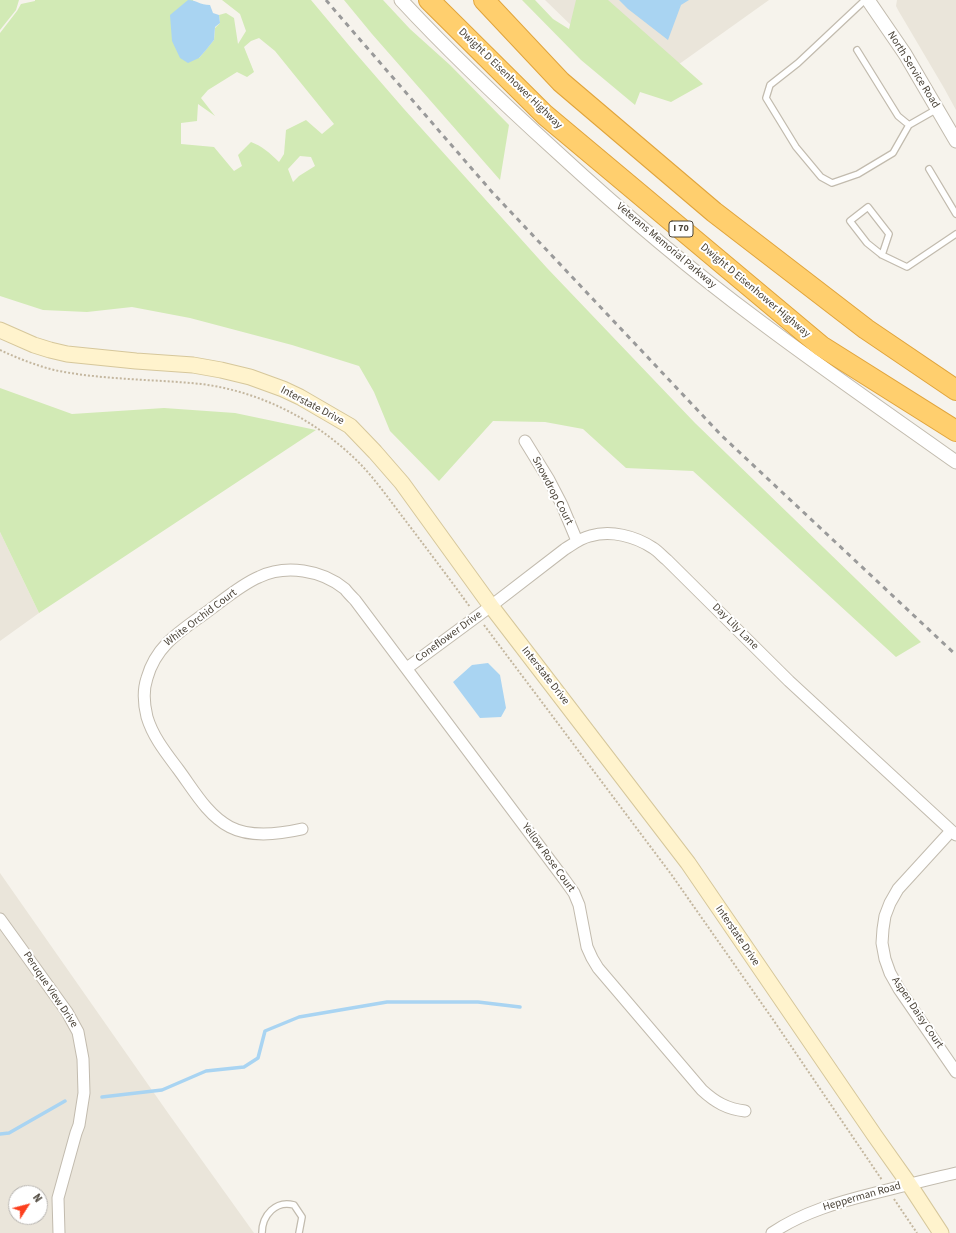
<!DOCTYPE html>
<style>
body{margin:0}
#map{position:relative;width:956px;height:1233px;overflow:hidden;background:#f6f3ec;font-family:"Source Sans 3",sans-serif}
canvas{display:block}
.north{position:absolute;left:8px;top:1185px;width:40px;height:40px;box-sizing:border-box;background:#fff;border:1px solid #b7b4b0;border-radius:50%;rotate:54deg;font-size:11px;font-weight:700;line-height:16px;text-align:center;color:#4b4439}
.north::after{content:'';display:block;margin:auto;width:14px;height:18px;background:#fc3f1d;clip-path:polygon(50% 0,100% 100%,50% 72%,0 100%)}
</style>
<div id="map">
<canvas width="956" height="1233"></canvas>
<div class="north">N</div>
</div>
<script>
const c = document.querySelector('canvas').getContext('2d');
c.lineJoin = 'round';
function paint(path, color) {
  c.fillStyle = color;
  c.fill(path, 'evenodd');
}
function strokePath(path, color, width, dash) {
  c.strokeStyle = color;
  c.lineWidth = width;
  c.lineCap = dash ? 'butt' : 'round';
  c.setLineDash(dash || []);
  c.stroke(path);
}
function drawText(font, color, halo, rows, align = 'center') {
  c.font = font + ' "Source Sans 3",sans-serif';
  c.lineWidth = 4;
  c.setLineDash([]);
  c.textBaseline = 'middle';
  c.strokeStyle = halo;
  c.fillStyle = color;
  for (const [text, x, y, turn = 0] of rows) {
    c.save();
    c.translate(x, y);
    c.rotate((+turn || 0) * Math.PI / 180);
    c.textAlign = isNaN(turn) ? turn : align;
    if (halo) c.strokeText(text, 0, 0);
    c.fillText(text, 0, 0);
    c.restore();
  }
}
const residential = new Path2D(`
 M545 0H769L640 92Z
 M897 0H956V110L944 88 898 10 896 6Z
 M0 532 39 613 0 641Z
 M0 873 168 1113 254 1233H0ZM16 1193H40V1217H16Z`);
const green = new Path2D(`
 M0 0H19L16 10 0 30Z
 M35 0H193L199 58 214 40 215 28 220 23 219 15 226 13 234 18 238 44 246 31 240 14 222 0H311L352 49 404 109 547 268 695 423 921 642 896 657 693 471 626 468 583 429 545 422 493 421 439 481 390 431 374 392 359 366 292 345 190 318 132 307 87 312 43 310 0 296V33L17 11 21 4 35 1ZM259 38 275 51 334 124 322 134 306 120 286 130 284 154 279 162C270 153 262 146 251 142L238 155 242 166 234 171 214 147 181 144V123L197 121 198 104 215 116 201 98 208 90 237 72 247 77 254 72 244 47 251 41ZM300 156 311 157 315 166 299 176 293 182 288 169Z
 M344 0H383L410 29 450 65 509 125 500 180 372 34Z
 M522 0H535L553 19 569 29 576 0H608L703 84 671 102 640 92 635 105 581 60Z
 M0 388 72 414 164 408 235 413 316 430 39 613 0 532Z`);
const water = new Path2D(`
 M188 0C196 0 200 5 210 5L213 13 219 15 220 23 215 27 214 40 206 50 199 58 188 63 180 58 172 41 170 15Z
 M619 0H689L681 5 668 40 628 9Z
 M488 663 500 675 506 708 501 717 480 718 453 682 472 665Z`);
const stream = new Path2D(`
 M102 1097 162 1090 206 1071 244 1067 258 1058 265 1031 299 1017 387 1002H478L520 1007
 M0 1134 9 1133 65 1101`);
const path = new Path2D(`
 M0 350C17 358 35 365 54 370 102 380 152 379 201 384 257 391 310 417 351 455 372 474 388 498 405 520 427 549 449 578 470 607
 M484 625 671 874 774 1021 882 1180
 M894 1199 917 1233`);
const service = new Path2D(`
 M865 0 798 63 770 85 766 98 796 147 821 177 832 183 858 174 893 153 909 125 937 109
 M857 50 898 116 909 125
 M929 169 956 214
 M882 255 889 234 868 207 850 221 867 243 882 255 907 267 956 234
 M262 1233C262 1215 276 1200 294 1205L302 1217 299 1233`);
const minor = new Path2D(`
 M525 441 549 480 562 505 577 541
 M407 668 491 606 565 549C573 544 581 538 590 536 611 530 635 536 653 548 658 551 662 556 667 560L789 681 956 835
 M302 829C280 834 251 838 230 827 207 815 193 789 178 769 166 753 153 737 147 717 144 705 143 690 147 678 156 646 179 632 204 614 221 602 240 585 259 577 286 564 322 570 345 589 348 593 352 597 355 600L564 879 574 893 579 905 587 947 592 958 598 968 702 1090C715 1102 727 1109 745 1111
 M951 831 898 889 890 903 885 916 883 929 882 943 885 959 890 973 899 989 956 1072
 M0 919 67 1012 78 1032 83 1059 84 1093 79 1125 76 1133 58 1198 59 1233
 M772 1233C803 1212 839 1202 875 1193 902 1186 929 1179 956 1173`);
const tertiary = new Path2D(`
 M401 0C450 53 503 103 557 152 621 211 688 268 758 320 823 369 890 415 956 462
 M868 0 905 54 956 141`);
const secondary = new Path2D(`
 M0 330 34 345 50 350 67 354 136 361 193 365 221 370 250 377 283 389 300 397 350 426 375 452 402 483 491 606 688 863 875 1136 909 1184 941 1233`);
const motorway = new Path2D(`
 M429 0 545 115 821 346 956 431
 M484 0 561 82 714 212 866 329 956 390`);
const rail = new Path2D(`
 M326 0 337 13 492 192 721 435 956 655`);
const shields = [
 [681,229,24]
];
const shieldNames = [
 ["I 70",681,229]
];
const streetNames = [
 ["North Service Road",913,70,58],
 ["Dwight D Eisenhower Highway",510,79,44],
 ["Veterans Memorial Parkway",666,246,40],
 ["Dwight D Eisenhower Highway",755,291,40],
 ["Interstate Drive",312,406,28],
 ["Snowdrop Court",552,491,62],
 ["White Orchid Court",201,618,-37],
 ["Day Lily Lane",735,627,45],
 ["Coneflower Drive",449,637,-36],
 ["Interstate Drive",545,676,52],
 ["Yellow Rose Court",548,858,54],
 ["Interstate Drive",737,936,56],
 ["Peruque View Drive",50,990,56],
 ["Aspen Daisy Court",917,1013,56],
 ["Hepperman Road",862,1197,-16]
];
paint(residential, '#eae5da');
paint(green, '#d2eab5');
paint(water, '#a9d4f2');
strokePath(stream, '#a9d4f2', 3.5);
strokePath(service, '#c2bbae', 8);
strokePath(minor, '#c2bbae', 13);
strokePath(tertiary, '#c2bbae', 15);
strokePath(secondary, '#d6c79b', 17);
strokePath(motorway, '#e0a43c', 22);
strokePath(path, '#c4b79f', 2, [2, 2]);
strokePath(service, '#fff', 5.5);
strokePath(minor, '#fff', 11);
strokePath(tertiary, '#fff', 13);
strokePath(secondary, '#fff3cd', 15);
strokePath(motorway, '#ffcf6e', 20);
strokePath(rail, '#9a9a9a', 3, [5, 5]);
for (const [x, y, w] of shields) {
  const box = new Path2D();
  box.roundRect(x - w / 2, y - 8, w, 16, 3);
  c.fillStyle = '#fff';
  c.fill(box);
  strokePath(box, '#4b4439', 1);
}
drawText('bold 10px', '#4b4439', null, shieldNames);
drawText('11px', '#4b4439', '#fff', streetNames);
</script>
